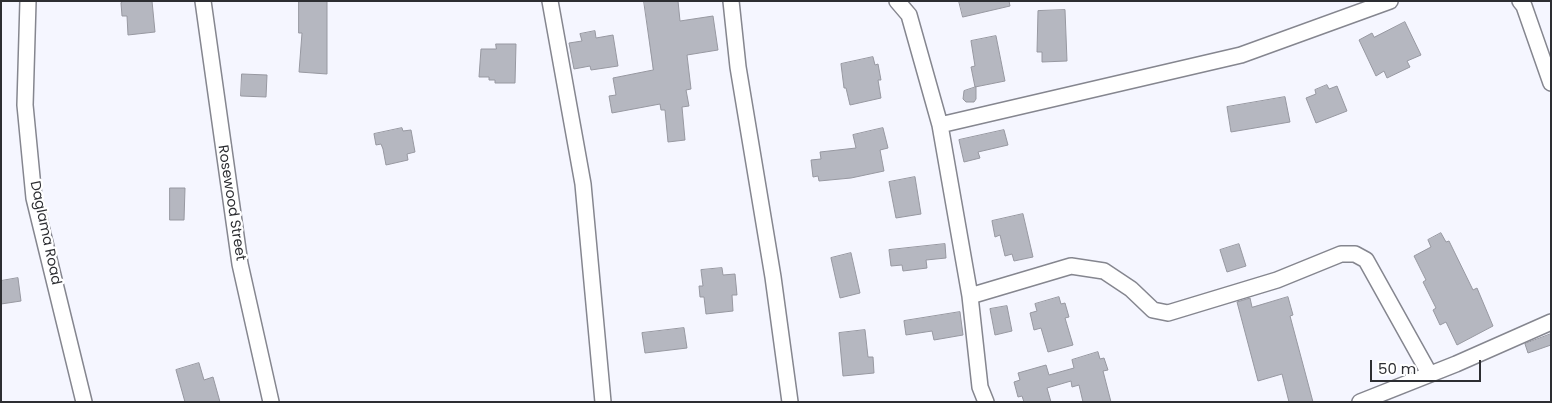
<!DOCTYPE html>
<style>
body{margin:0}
#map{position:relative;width:1552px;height:403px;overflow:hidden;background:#f5f6ff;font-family:Poppins,sans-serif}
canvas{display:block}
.frame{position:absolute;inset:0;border:2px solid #2d2e32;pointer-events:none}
.scale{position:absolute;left:1370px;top:360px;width:111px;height:22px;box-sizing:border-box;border:2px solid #2d2e32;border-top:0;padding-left:6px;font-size:15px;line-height:18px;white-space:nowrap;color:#2d2e32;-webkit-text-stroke:4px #fff;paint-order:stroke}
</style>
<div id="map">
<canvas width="1552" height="403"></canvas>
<div class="frame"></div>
<div class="scale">50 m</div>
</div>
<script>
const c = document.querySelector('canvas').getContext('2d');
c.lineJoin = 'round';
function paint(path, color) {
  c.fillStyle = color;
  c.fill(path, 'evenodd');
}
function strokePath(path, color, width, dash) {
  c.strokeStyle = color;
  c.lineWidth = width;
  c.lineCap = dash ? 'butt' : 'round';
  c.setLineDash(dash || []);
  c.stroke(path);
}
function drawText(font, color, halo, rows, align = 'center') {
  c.font = font + ' Poppins,sans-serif';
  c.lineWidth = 4.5;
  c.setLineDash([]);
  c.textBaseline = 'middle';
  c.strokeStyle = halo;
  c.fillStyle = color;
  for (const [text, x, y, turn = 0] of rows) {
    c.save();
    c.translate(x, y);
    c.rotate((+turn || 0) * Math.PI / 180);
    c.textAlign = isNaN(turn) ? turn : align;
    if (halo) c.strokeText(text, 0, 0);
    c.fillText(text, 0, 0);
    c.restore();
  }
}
const building = new Path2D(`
 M125 1H152L155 32 128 35 127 16H122L121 3Z
 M299 1H327V74L299 72 302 33H299Z
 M644 1H678L680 21 713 16 718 50 687 55 691 89 686 90 689 106 682 107 685 140 668 142 665 110H661L660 104 612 113 609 96 616 95 613 78 653 70Z
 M959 1H1009L1010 6 963 17Z
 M1065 10 1067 61 1042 62V52H1037L1038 11Z
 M1405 22 1421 55 1407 61 1410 67 1387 78 1384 71 1376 76 1359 40 1372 33 1374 37Z
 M595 31 596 38 613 35 618 66 591 70 590 66 574 69 569 43 582 41 580 34Z
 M996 36 1005 81 975 87 971 67 975 66 971 41Z
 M496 44H516L515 83H495V80H489V77H479L481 49H496Z
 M873 57 875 65 878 64 881 80H878L881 98 850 105 846 88H844L841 64Z
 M242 74 267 75 266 97 241 96Z
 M1327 85 1329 89 1337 86 1347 111 1316 123 1306 98 1316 94 1315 90Z
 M976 87V99L974 102H966L963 99 964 91Z
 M1285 97 1290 122 1231 132 1227 107Z
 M402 128 403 131 411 130 415 152 407 154 408 160 386 165 383 149 381 144 376 145 374 134Z
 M883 128 888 148 880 150 884 171 851 178 819 181 818 176 813 177 811 160 821 159 820 152 856 148 853 135Z
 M1004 130 1008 145 978 152 980 158 964 162 959 140Z
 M915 177 921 214 896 218 889 182Z
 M170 188H185L184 220H170Z
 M1023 214 1033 257 1014 261 1012 254 1005 256 1000 235 995 237 992 221Z
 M1441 233 1446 242 1449 241 1473 290 1477 288 1493 326 1457 345 1446 322 1440 325 1433 310 1436 308 1423 282 1426 280 1414 256 1431 247 1428 240Z
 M945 244 946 258 926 260 927 268 903 271 902 265 891 266 889 250Z
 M1239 244 1246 266 1227 272 1220 250Z
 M851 253 860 293 840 298 831 258Z
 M722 268 723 275 735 274 737 295H732L733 311 706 314 704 297H700L699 286H703L701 270Z
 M18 278 21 301 1 304V281Z
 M1059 297 1061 304 1065 303 1069 317 1065 318 1073 345 1048 352 1041 328 1034 330 1030 313 1037 311 1035 304Z
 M1288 297 1293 315 1290 316 1313 402H1289L1282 374 1258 381 1237 302 1250 298 1252 307Z
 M1007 306 1012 331 995 335 990 309Z
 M960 312 963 335 934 340 932 331 906 335 904 321Z
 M684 328 687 348 645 353 642 333Z
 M865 330 868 357H873L874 373 843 376 839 333Z
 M1551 334V345L1528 353 1525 344Z
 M1098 352 1100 359 1104 358 1108 370 1103 371 1111 402H1083L1079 385 1072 387 1071 381 1047 388 1051 402H1024L1022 396 1018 397 1014 382 1020 380 1018 373 1046 365 1049 375 1074 368 1072 360Z
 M199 363 204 380 213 377 220 402H185L176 370Z`);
const minor = new Path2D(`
 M28 1 25 105 34 198 84 402
 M203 1 240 264 271 402
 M550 1 583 184 603 402
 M731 1 738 67 773 277 790 402
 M897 1 909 15 940 125 970 296 980 387 986 402
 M1520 1 1524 6 1551 83
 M940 125 1241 55 1390 1
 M970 296 1071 266 1104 271 1131 289 1153 310 1168 313 1277 280 1341 254H1355L1366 260 1429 373
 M1360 402 1456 364 1551 322`);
const streetNames = [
 ["Rosewood Street",231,203,81],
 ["Daglama Road",45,233,78]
];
paint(building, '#b5b7c0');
strokePath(building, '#9798a1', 1);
strokePath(minor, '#85868f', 18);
strokePath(minor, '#fff', 15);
drawText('14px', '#2d2e32', '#fff', streetNames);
</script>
